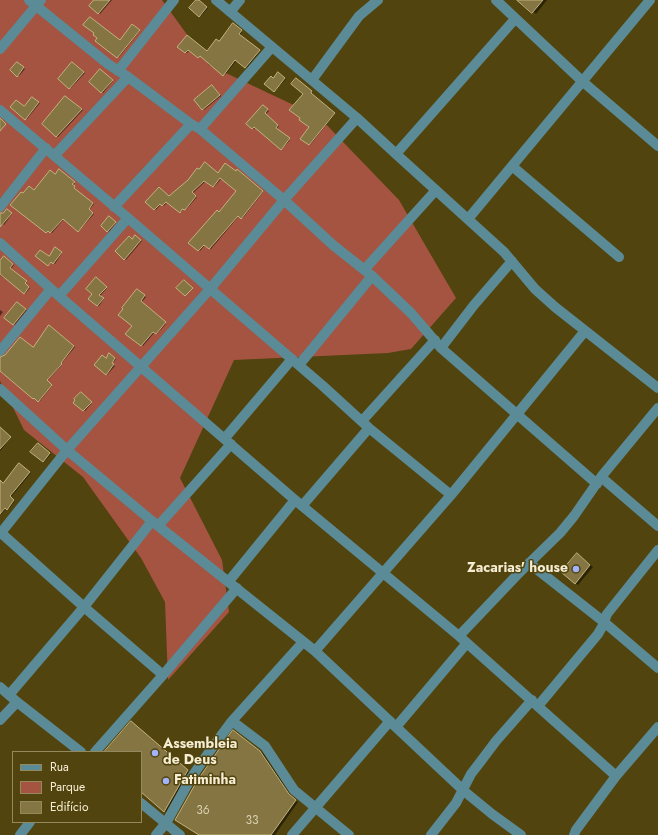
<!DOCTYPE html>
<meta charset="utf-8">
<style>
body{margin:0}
#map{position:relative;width:658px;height:835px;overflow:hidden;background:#52440e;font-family:Jost,sans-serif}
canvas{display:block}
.legend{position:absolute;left:12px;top:751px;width:130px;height:72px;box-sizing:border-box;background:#52440e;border:1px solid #94885d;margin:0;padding:5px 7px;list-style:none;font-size:12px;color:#f6eed4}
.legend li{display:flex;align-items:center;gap:8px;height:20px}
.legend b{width:20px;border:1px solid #94885d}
</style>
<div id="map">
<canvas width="658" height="835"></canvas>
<ul class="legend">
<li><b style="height:5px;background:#5b8b97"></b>Rua</li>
<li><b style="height:11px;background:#a45441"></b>Parque</li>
<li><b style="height:11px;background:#847543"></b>Edifício</li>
</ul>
</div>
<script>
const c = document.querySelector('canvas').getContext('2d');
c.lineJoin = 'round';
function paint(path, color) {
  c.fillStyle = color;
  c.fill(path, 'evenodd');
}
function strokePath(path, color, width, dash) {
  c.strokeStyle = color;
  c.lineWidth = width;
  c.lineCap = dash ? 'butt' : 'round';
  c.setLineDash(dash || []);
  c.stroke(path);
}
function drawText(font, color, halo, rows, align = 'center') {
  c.font = font + ' Jost,sans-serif';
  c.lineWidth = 3;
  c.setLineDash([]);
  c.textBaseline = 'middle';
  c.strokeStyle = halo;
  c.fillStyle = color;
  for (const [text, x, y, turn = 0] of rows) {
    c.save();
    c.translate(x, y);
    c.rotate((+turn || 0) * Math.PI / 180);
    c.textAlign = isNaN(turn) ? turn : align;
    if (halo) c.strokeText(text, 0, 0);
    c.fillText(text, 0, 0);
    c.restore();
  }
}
const green = new Path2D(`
 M0 0H162L209 65 319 117 399 200 456 298 411 349 388 353 234 360 180 478 222 560 229 612 168 680 165 602 141 558 83 477 24 430 0 381Z`);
const shadow = new Path2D(`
 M96 0H112L100 14 90 6Z
 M197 0 208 8 201 16 191 8Z
 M523 0H547L536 14Z
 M233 24 242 32 240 35 260 51 247 68 237 60 225 75 201 56 200 57 190 50 187 53 178 46 207 52 219 42Z
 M132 25 140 31 119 57 97 40 98 38 96 33 120 41Z
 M17 63 25 69 19 76 12 70Z
 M73 63 85 73 71 88 59 79Z
 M101 71 113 81 103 93 102 92Z
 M278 73 286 79 275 91 266 84 273 79Z
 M298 80 313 92 311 94 335 114 310 145 302 139 310 127 304 94Z
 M214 87 221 96 204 110 203 109Z
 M66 97 83 110 58 137 43 124Z
 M32 98 40 103 27 119 11 107 25 108Z
 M263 106 269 111 265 115 279 126 277 129 290 140 282 149 256 127 254 129 248 124Z
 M60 170 75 183 73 186 76 188 74 189 94 204 89 210 94 214 79 231 64 219 52 233 49 231 48 232 19 210 34 191 55 176Z
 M239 171 263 192 243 218 239 216 211 249 205 245 200 251 190 243 220 213 237 191 222 178 214 187 206 181 192 194 197 197 186 210 184 208 181 212 167 202 164 206 161 204 156 210 146 202 169 197 189 180Z
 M7 210 12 214 4 225 0 222V214H2Z
 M110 218 116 223 109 232 108 231Z
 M135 236 142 241 126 260 116 251 132 240Z
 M55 249 62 253 55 264 52 262 49 265 37 256 49 257Z
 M4 257 14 265 11 269 27 282 25 284 30 288 25 294 5 277 4 278 0 275V262Z
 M97 279 107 288 100 296 104 299 99 306 90 298 93 294Z
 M137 290 146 297 141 303 166 324 157 334 155 332 143 346 126 334 133 326Z
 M18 303 27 310 15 325 5 317Z
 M0 310 3 312 0 316Z
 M51 327 75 347 61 364 62 365 47 381 52 386 40 401 35 398 34 399 0 371V358L33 348Z
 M109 354 116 359 112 364 115 366 107 375 95 365 106 359Z
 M82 394 92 403 85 411 75 403Z
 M0 430 11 438 0 451Z
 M39 445 51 454 44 462H43Z
 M19 464 31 473 10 498 15 501 9 509 7 508 1 514H0V485L4 484Z
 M580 556 593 567 578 585 575 583Z
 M132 722 189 772 166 812 141 790V752H105Z
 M236 733 263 753 292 797 298 802 275 835H200Z`);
const building = new Path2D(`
 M94 0H110L98 14 89 6Z
 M196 0H199L207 7 199 17 189 8Z
 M517 0H543L532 13Z
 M90 17 120 40 132 24 140 30 117 58 95 41 97 38 93 35 94 33 83 25Z
 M233 23 242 30 239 34 260 50 245 68 235 60 223 76 200 56 198 58 188 50 185 53 177 47 187 35 207 51 216 39 219 41Z
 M17 62 24 67 17 77 10 70Z
 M72 62 84 72 69 89 58 79Z
 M100 69 113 80 101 93 89 82Z
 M278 72 285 78 274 92 264 84 271 76 273 78Z
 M296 78 312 91 311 93 335 113 309 145 300 139 309 127 299 120 300 118 289 110 303 94 291 84Z
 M212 85 220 95 202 110 194 100Z
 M65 96 82 109 56 137 42 124Z
 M32 97 39 102 25 120 10 107 16 100 24 106Z
 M263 105 268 109 265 113 278 125 276 128 290 138 281 150 254 127 252 129 246 124Z
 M0 118 6 124 0 131Z
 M205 162 218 173 225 163 236 171 237 169 263 191 241 219 238 216 209 249 204 245 198 251 188 243 217 210 219 212 236 191 220 178 213 187 204 181 192 192 196 196 185 210 182 209 180 213 166 202 162 206 160 204 154 210 145 202 159 187 169 196 188 180 197 168 199 169Z
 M59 169 75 182 72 184 75 186 74 188 93 203 89 209 93 213 78 232 63 219 50 233 48 231 46 233 10 205 21 192 23 193 29 186 34 190 50 170 55 174Z
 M7 209 12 213 0 227V213H3Z
 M109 216 116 222 107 232 101 226Z
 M135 235 141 240 124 260 115 251 129 236 132 239Z
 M55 247 62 252 53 264 51 262 48 266 35 256 40 250 49 256Z
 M4 256 13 264 10 268 27 281 25 283 29 287 24 294 0 274V261Z
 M96 277 107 287 99 295 104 298 97 306 88 299 92 294 86 289Z
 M184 280 193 288 185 296 176 288Z
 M137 289 145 295 141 301 166 322 156 334 153 332 141 346 125 334 132 326 118 315 123 309 122 308Z
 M17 302 26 309 13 325 4 318Z
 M49 325 74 346 61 363 62 364 47 380 52 385 38 402 34 398 33 399 0 371V357L5 355 20 337 33 347Z
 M109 353 115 358 112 363 114 364 106 375 94 365 102 355 106 358Z
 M81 392 92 402 83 411 73 403 75 400 74 399Z
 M0 427 11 437 0 449Z
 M38 443 50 453 43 462 30 452Z
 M19 463 30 472 10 496 14 500 7 510 5 508 0 514V480L3 483Z
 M577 553 590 565 575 584 561 572Z
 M131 721 188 770 164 812 141 792V752H104Z
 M233 730 260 751 289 794 296 800 271 835H199L175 820 197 781Z`);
const minor = new Path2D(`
 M29 0 108 64 128 77 191 124 200 129 284 200 333 245 372 276 411 313 441 348 597 484
 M216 0 357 118 396 154 504 252 535 289 555 307 658 388
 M496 0 582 81 658 146
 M230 12 240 0
 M0 49 41 0
 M118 71 174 0
 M312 80 359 16 378 0
 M0 110 128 218 323 386 369 428 451 495
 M200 129 272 47
 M396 154 515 19
 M55 155 128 77
 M512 166 619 257
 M0 207 46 148
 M114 207 191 124
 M468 219 650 0
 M0 243 51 289 295 500 459 636 616 776
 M364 270 436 190
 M59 296 128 218
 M441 348 474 305 512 261
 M0 351 51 289
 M299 365 372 276
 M0 389 67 450 152 521 315 651 464 791 492 814 521 835
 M362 421 435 340
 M225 438 292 359
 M601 477 658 526
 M302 506 369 428
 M158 526 231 444
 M0 532 84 607 163 675
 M0 534 67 450 210 289 284 200 357 118
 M529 563 604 622 658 668
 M229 581 295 500
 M459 636 517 575 560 533 574 516 601 477 658 408
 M315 651 451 495 585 331
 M0 687 17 702 81 752
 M9 695 84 607 152 521
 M538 706 598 634 602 627 607 614 658 550
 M0 720 17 702
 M232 721 265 746 294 790 349 835
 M396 727 467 643
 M95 752 163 675 237 588
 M141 803 180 835
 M20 835 30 822
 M156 835 166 823 191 778 209 752 232 721 303 642
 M292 835 390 721
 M431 835 456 803 471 774 481 761 496 741 532 700
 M574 835 576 830 616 776 658 727`);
const markers = [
 [576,569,4,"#a2b2fd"],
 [155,753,4,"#a2b2fd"],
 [166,781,4,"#a2b2fd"]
];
const numberNames = [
 ["36",203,811],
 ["33",252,821]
];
const poiNames = [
 ["Zacarias' house",568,569,"right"],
 ["Assembleia",163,745],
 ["de Deus",163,761],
 ["Fatiminha",174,781]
];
paint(green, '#a45441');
paint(shadow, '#0007');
paint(building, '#847543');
strokePath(building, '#c1b27d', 1);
strokePath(minor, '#5b8b97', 10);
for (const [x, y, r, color] of markers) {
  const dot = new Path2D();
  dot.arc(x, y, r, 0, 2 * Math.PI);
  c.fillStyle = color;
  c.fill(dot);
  strokePath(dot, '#52440e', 1.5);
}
drawText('12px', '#dad0b0', null, numberNames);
drawText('bold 14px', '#f6eed4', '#52440e', poiNames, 'left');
</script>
